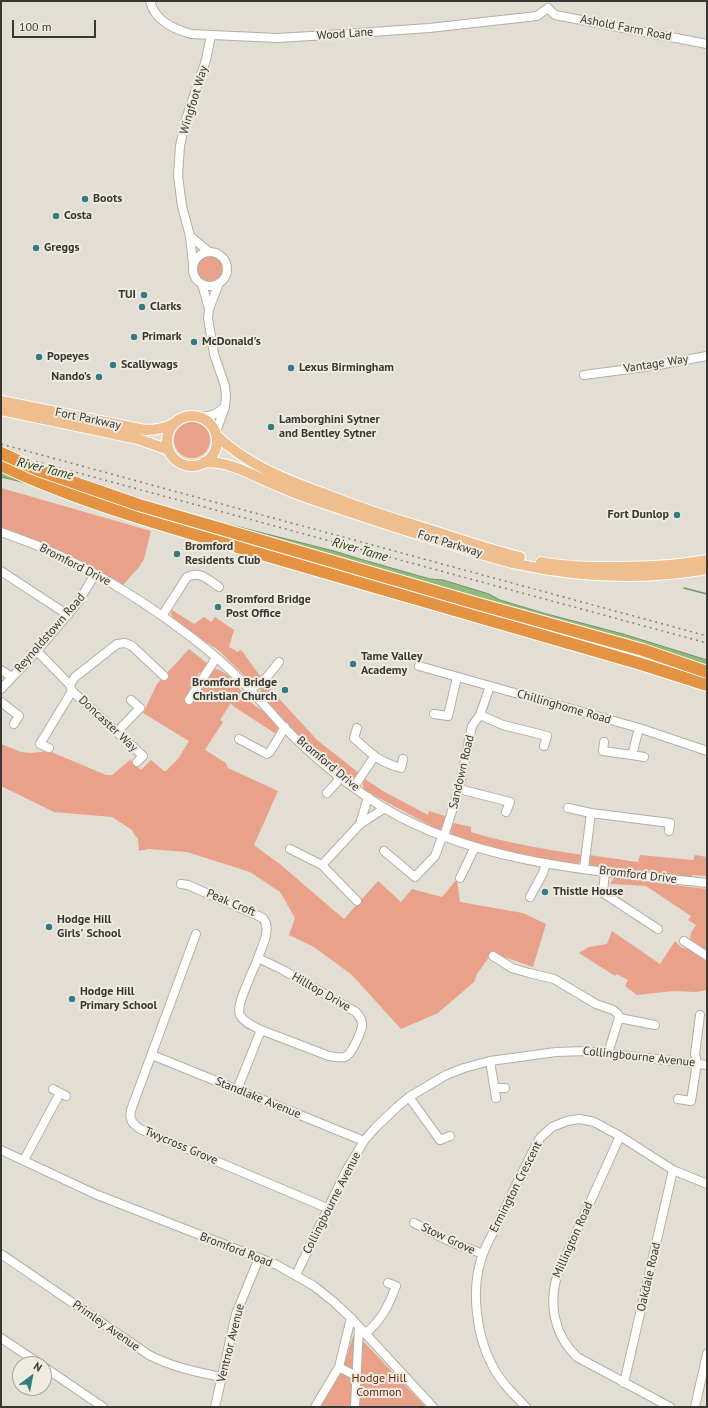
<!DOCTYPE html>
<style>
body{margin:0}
#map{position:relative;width:708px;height:1408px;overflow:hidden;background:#e2ded3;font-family:"PT Sans",sans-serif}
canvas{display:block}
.frame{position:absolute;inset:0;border:2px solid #383732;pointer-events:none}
.north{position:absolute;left:12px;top:1356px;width:40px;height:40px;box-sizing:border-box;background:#f0ebe0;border:1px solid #a6a39a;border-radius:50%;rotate:32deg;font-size:11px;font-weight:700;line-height:16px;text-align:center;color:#383732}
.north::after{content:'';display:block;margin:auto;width:14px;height:18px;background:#347b85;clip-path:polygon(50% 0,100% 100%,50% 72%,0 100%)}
.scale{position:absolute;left:12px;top:20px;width:84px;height:18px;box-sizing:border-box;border:2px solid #383732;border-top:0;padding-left:5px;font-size:12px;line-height:14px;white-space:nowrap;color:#383732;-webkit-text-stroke:3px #f0ebe0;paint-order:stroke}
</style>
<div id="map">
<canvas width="708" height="1408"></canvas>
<div class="frame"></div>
<div class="north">N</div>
<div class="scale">100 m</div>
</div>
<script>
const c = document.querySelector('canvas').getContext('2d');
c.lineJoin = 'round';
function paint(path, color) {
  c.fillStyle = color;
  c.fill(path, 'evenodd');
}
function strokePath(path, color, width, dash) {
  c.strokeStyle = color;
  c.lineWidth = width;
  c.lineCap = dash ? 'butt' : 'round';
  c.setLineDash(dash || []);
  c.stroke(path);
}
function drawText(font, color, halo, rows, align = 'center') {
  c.font = font + ' "PT Sans",sans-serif';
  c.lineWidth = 4;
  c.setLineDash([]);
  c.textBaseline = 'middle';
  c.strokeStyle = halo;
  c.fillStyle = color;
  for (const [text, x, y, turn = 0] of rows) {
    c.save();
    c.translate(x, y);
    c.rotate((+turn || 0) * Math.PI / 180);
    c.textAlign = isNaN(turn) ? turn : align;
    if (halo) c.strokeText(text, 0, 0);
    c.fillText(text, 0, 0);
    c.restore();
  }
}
const green = new Path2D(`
 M195 269a15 15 0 1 1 30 0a15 15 0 1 1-30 0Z
 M174 440a18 18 0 1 1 36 0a18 18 0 1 1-36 0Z
 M1 488 151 531 144 559 139 567 123 585 46 544 1 527Z
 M172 610 194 624 204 617 211 622 215 617 234 630 229 647 238 652 240 650 242 651 260 676 254 681H250L217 649 199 638 173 618 171 613Z
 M189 649 208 664 203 673 200 672 184 699 189 702 214 668C234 674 239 692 253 704 257 708 263 710 267 713 271 716 275 720 279 724L276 734 233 706 231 703 220 720 223 722 205 750 226 763 228 768 278 791 254 845 281 865 344 919 378 881 401 902 412 889 442 897 457 879 460 902 523 913 546 924 533 967 492 953 477 974 474 982 438 1013 401 1029 352 975 314 947 289 935 295 918 280 892 250 872 187 852 149 849 139 851 138 838 135 836 132 830 112 817 54 812 1 786V744L21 752 31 753 49 751 106 775H112L130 760 141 770 151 760 164 771H166L178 759 189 741 143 713 157 684Z
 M264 682 317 740 359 773 355 777 350 778C318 759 289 725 263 698 259 691 260 689 264 682Z
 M365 779 383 791 428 815 429 811 448 817 444 828 440 830 433 827 366 791 363 787V784Z
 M454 823 471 827V832C507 843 544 849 582 855L580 862 577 864H573L503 851 452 836 450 830Z
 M589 855 638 862 640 855 693 860 695 855 707 857V876L692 875V877H685L592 866 589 863Z
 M614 878 707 889V952L690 941 691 933 696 925 688 920 691 916 646 886 610 884Z
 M612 931 660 964 675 941 682 948 688 949 707 961V990L696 992 674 991 637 995 625 986 628 980 617 974 615 976 579 953 589 947 607 944Z
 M353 1336H356L353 1372 344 1365Z
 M361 1339 426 1407H318L340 1371 353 1378Z`);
const water = new Path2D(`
 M1 467 334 551 360 559 430 579 443 580 489 594 500 600 543 613 623 634 707 660V674L136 509 1 477Z`);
const stream = new Path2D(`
 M684 588 707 594`);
const minor = new Path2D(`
 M150 1C155 21 174 29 191 34L277 38 328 35 429 28 537 16 548 8
 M548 8 555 15 707 44
 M190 236 208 251
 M193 269a17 17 0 1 1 34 0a17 17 0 1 1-34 0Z
 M193 264 190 236 182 206 178 176 180 146 186 119 206 60 211 35
 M202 284 209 309
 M584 375 652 366 707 356
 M200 417C211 416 217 415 224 407
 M216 432 225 407 226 397 225 386 214 354 208 318 209 309 219 283
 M1 532C15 537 29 542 43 548 93 570 139 598 183 631 198 642 213 654 227 667 247 685 265 706 283 726 313 757 347 785 384 808 480 865 598 871 707 883
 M1 571 68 615
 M162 616 187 577C200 570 208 580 219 587
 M37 651 70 685 72 691 143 756 137 762
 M419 666 639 728 707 751
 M1 670 12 677
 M70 685 75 677 117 644 125 643 132 646 164 676
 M1 689 37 651 79 601 95 574
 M250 690 267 677 279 662
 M189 700 216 658
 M1 702 19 716 14 724
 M434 714 448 716 457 677
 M480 715 503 725 547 736 544 746
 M357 728 354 738C371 754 379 762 401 768L403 759
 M117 732 140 708 131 700
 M239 739 267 754 270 752 285 727
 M604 742 603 751 632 755 639 728
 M49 748 40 744 72 691
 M632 755 644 757
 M354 787 374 757
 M459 789 510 802 506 812
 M327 793 336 783 340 776
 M568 808 591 813 670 823 669 831
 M360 824 368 797
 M290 849 322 865 357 901
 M384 851 415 877 435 856 441 840 444 836 459 789 472 726 480 715 490 686
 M322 865 360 824 385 808
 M584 868 591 813
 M605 871 603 893 658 929
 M460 878 475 847
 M181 884 188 885 263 918C272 929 262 946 258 958
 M530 897 543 873 546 863
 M196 934 131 1110C129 1120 132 1123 140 1129L327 1208
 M684 941 707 956
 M493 956 512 968 529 973 554 979 596 1004 613 1010 618 1014 619 1018 608 1053
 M619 1018 655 1025
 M152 1055 364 1141
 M490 1061 496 1098
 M495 1088H505
 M53 1089 66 1096
 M237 1090 261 1030C254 1026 244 1023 240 1015 235 1005 254 970 258 958L283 970 356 1012C360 1017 363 1021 362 1027 360 1034 352 1054 345 1057 340 1058 334 1057 329 1056L261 1030
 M409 1097 440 1140 450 1136
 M678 1099 691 1101 697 1063 695 1054 700 1015
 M620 1136 558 1273C548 1303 554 1335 577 1357L670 1407
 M1 1150 95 1194 277 1265 314 1286 334 1302 351 1318 433 1407
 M24 1160 60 1093
 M414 1223 449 1241 483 1254
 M1 1254 149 1355C172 1367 197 1372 221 1377
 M296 1275 346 1171 364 1141 375 1128 397 1107 409 1097 446 1075 464 1068 490 1061 556 1052 586 1051 707 1065
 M351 1318 339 1367 356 1376
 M365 1334C381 1321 389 1305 396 1286L388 1283
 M1 1338 40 1364
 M44 1367 103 1407
 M624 1383 673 1170
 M215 1407 236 1314 259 1258
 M315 1407 339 1367
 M355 1407 359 1327
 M526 1407C514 1395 501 1382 493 1367 476 1336 470 1287 483 1254 487 1242 494 1232 499 1221 510 1197 522 1173 534 1149L540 1138 552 1127 567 1121 579 1119 585 1120 594 1122 620 1136 673 1170 707 1184
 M695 1407 707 1354`);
const major = new Path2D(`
 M1 401 145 430C156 430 166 428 175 423
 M1 410 138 439 169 450
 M167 441a25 25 0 1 1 50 0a25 25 0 1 1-50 0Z
 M216 435C246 464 284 479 322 493 355 506 387 517 421 527 454 537 486 549 520 557
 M204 462C231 461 253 476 278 486 291 492 304 497 317 501 355 514 392 526 430 538 459 547 488 557 517 564 580 578 644 580 707 569
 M541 562C565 567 591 567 615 567 646 567 676 566 707 560`);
const highway = new Path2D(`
 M1 465C88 506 183 531 275 558 397 593 519 628 641 664L707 685`);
const rail = new Path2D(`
 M1 444 707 636
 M1 452 707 643`);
const highwayBridge = new Path2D(`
 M1 453 38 470 139 505 475 603 643 650 707 672`);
const markers = [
 [85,199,4,"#347b85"],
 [56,216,4,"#347b85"],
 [36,248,4,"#347b85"],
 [144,295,4,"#347b85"],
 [142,307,4,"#347b85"],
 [134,337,4,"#347b85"],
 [194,342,4,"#347b85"],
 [39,357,4,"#347b85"],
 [113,365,4,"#347b85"],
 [291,368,4,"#347b85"],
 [99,377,4,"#347b85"],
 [271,427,4,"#347b85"],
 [677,515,4,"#347b85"],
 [177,554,4,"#347b85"],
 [218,607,4,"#347b85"],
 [353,664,4,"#347b85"],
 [285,690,4,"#347b85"],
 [545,892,4,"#347b85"],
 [49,927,4,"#347b85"],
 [72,999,4,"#347b85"]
];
const streetNames = [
 ["Ashold Farm Road",626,28,11],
 ["Wood Lane",345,34,-4],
 ["Wingfoot Way",194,100,-73],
 ["Vantage Way",656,364,-9],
 ["Fort Parkway",88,419,12],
 ["Fort Parkway",450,544,17],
 ["Bromford Drive",75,565,27],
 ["Reynoldstown Road",50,633,-49],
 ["Chillinghome Road",564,707,16],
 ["Doncaster Way",108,724,43],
 ["Bromford Drive",328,764,40],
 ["Sandown Road",462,772,-77],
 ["Bromford Drive",638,875,7],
 ["Peak Croft",231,903,23],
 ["Hilltop Drive",321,992,30],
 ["Collingbourne Avenue",639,1057,6],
 ["Standlake Avenue",258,1098,22],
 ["Twycross Grove",181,1146,23],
 ["Ermington Crescent",516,1187,-63],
 ["Collingbourne Avenue",332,1203,-63],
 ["Stow Grove",448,1239,25],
 ["Millington Road",573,1240,-66],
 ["Bromford Road",236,1250,21],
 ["Oakdale Road",649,1277,-77],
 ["Primley Avenue",106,1326,35],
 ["Ventnor Avenue",231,1343,-76]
];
const poiNames = [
 ["Boots",93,199],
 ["Costa",64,216],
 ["Greggs",44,248],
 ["TUI",136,295,"right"],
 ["Clarks",150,307],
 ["Primark",142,337],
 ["McDonald's",202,342],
 ["Popeyes",47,357],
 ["Scallywags",121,365],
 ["Lexus Birmingham",299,368],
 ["Nando's",91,377,"right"],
 ["Lamborghini Sytner",279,420],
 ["and Bentley Sytner",279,434],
 ["Fort Dunlop",669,515,"right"],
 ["Bromford",185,547],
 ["Residents Club",185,561],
 ["Bromford Bridge",226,600],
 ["Post Office",226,614],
 ["Tame Valley",361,657],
 ["Academy",361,671],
 ["Bromford Bridge",277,683,"right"],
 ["Christian Church",277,697,"right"],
 ["Thistle House",553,892],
 ["Hodge Hill",57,920],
 ["Girls' School",57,934],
 ["Hodge Hill",80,992],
 ["Primary School",80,1006]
];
const parkNames = [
 ["Hodge Hill",379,1379],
 ["Common",379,1393]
];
const waterNames = [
 ["River Tame",45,469,14],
 ["River Tame",360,550,16]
];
paint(green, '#eaa189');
paint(water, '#90b97b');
strokePath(water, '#769265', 1);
strokePath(stream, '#769265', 1.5);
strokePath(minor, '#b3afa4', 10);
strokePath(major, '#fff', 12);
strokePath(highway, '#fff', 14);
strokePath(minor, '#fff', 8);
strokePath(major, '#eebe8e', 10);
strokePath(highway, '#e39342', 12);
strokePath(rail, '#85837b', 1.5, [2, 4]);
strokePath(highwayBridge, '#fff', 14, []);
strokePath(highwayBridge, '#e39342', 12);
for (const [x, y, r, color] of markers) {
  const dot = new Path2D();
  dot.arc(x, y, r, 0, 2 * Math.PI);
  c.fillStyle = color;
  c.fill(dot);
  strokePath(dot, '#f0ebe0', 1.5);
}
drawText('12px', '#383732', '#f0ebe0', streetNames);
drawText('bold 12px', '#383732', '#f0ebe0', poiNames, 'left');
drawText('12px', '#6b2810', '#f0ebe0', parkNames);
drawText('italic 13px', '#1d380c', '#f0ebe0', waterNames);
</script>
